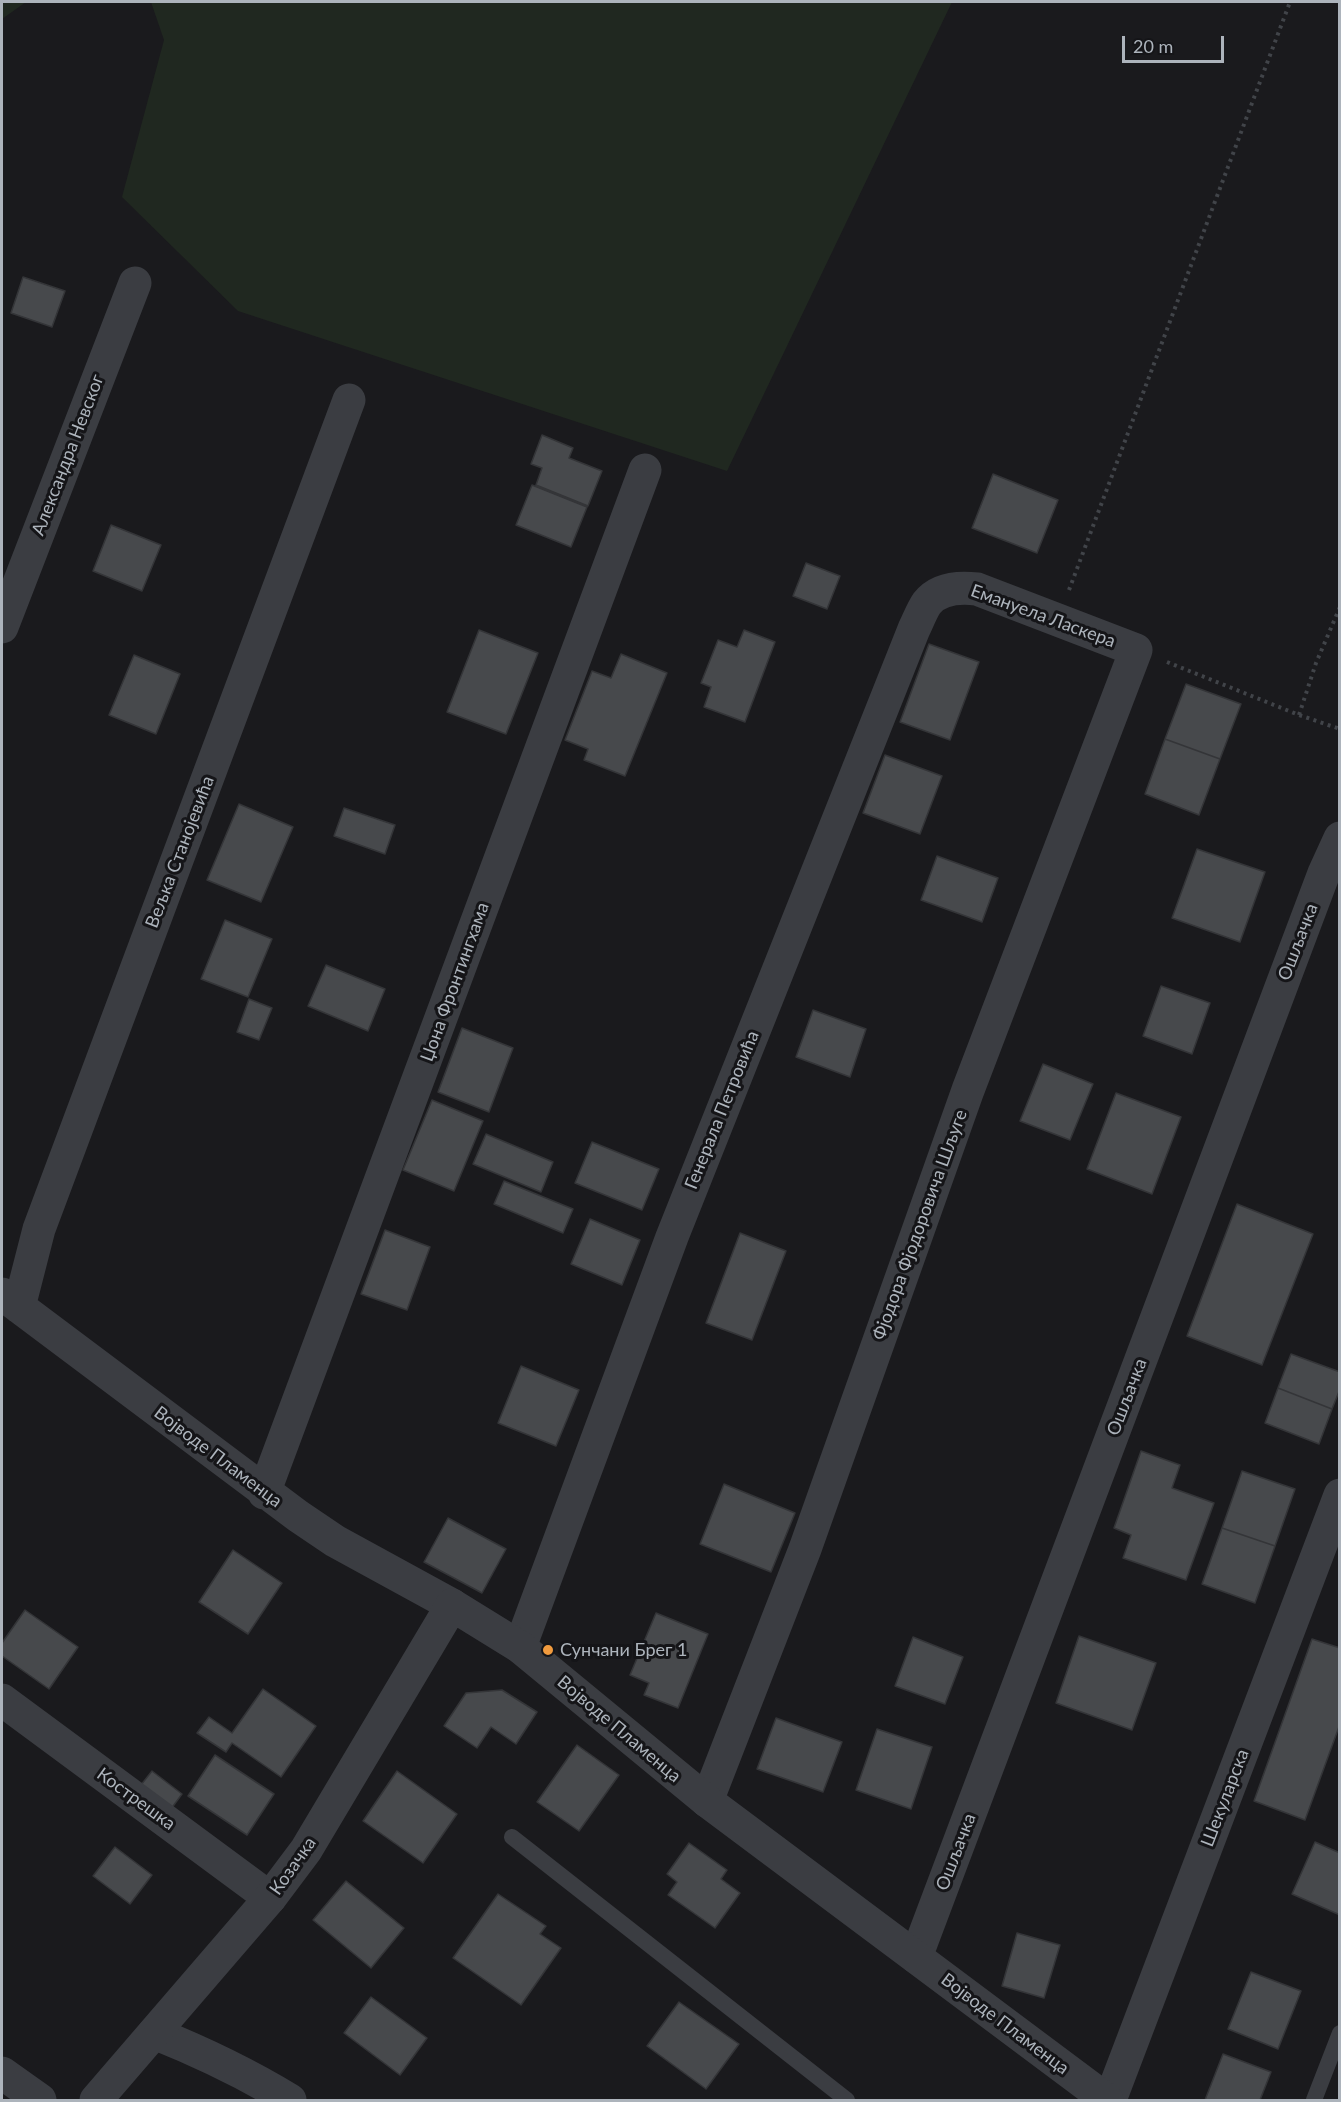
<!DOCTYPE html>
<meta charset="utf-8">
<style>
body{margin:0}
#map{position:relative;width:1341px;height:2102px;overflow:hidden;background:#1a1a1d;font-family:Lato,sans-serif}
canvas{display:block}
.frame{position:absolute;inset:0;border:3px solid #adb4bc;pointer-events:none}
.scale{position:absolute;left:1122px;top:36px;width:102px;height:27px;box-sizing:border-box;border:3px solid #adb4bc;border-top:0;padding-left:8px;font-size:18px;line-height:21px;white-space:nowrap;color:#adb4bc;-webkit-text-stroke:4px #151518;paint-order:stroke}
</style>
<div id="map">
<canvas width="1341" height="2102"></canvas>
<div class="frame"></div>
<div class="scale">20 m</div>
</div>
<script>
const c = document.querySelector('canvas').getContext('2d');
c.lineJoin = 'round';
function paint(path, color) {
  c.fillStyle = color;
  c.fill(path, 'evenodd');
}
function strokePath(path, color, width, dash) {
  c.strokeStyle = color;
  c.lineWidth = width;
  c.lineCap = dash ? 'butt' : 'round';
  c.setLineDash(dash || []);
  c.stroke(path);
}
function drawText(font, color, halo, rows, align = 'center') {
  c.font = font + ' Lato,sans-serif';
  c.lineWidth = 6;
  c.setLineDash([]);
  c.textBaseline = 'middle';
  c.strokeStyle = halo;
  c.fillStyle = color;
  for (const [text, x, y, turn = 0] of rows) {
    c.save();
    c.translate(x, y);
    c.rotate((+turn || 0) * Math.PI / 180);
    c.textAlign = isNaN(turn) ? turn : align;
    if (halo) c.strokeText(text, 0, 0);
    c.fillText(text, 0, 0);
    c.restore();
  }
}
const green = new Path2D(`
 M2 2H26L2 19Z
 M151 2H952L727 471 238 311 122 197 164 40Z`);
const building = new Path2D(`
 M23 277 65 291 52 327 11 313Z
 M542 435 573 448 569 458 602 471 588 506 536 485 542 468 531 464Z
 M993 474 1058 500 1037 553 972 528Z
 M532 485 587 507 571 547 516 525Z
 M111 525 161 545 142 591 93 571Z
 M806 563 840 576 827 609 793 596Z
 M479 630 538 653 506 734 447 712Z
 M744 630 775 642 745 722 704 707 711 687 701 683 718 640 737 647Z
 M929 644 979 662 950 740 900 722Z
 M621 654 667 673 625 776 584 760 588 749 565 740 592 671 611 678Z
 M134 655 180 674 156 734 109 715Z
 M1186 684 1241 704 1220 759 1165 739Z
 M1165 739 1220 759 1199 815 1145 794Z
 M885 755 942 776 920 834 863 813Z
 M239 804 293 827 261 902 207 880Z
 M344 808 395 825 385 854 334 836Z
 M1197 849 1265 872 1240 942 1172 918Z
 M937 856 998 878 982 922 921 900Z
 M225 920 272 939 248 997 201 979Z
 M326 965 385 989 368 1031 308 1006Z
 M1161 986 1210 1003 1192 1054 1143 1036Z
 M249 999 272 1008 259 1040 237 1032Z
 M813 1010 866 1029 850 1077 796 1057Z
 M462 1028 513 1048 489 1112 438 1092Z
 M1043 1064 1093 1084 1070 1140 1020 1121Z
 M1116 1093 1181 1117 1152 1194 1087 1169Z
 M432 1100 483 1121 454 1191 403 1170Z
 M486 1134 553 1162 541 1192 473 1164Z
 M592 1142 659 1169 642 1210 575 1183Z
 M504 1181 573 1209 563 1233 494 1204Z
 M1237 1204 1313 1234 1262 1365 1187 1336Z
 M590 1219 640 1240 622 1285 571 1264Z
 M385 1230 430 1247 407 1310 361 1294Z
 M740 1233 786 1251 752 1340 706 1323Z
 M1291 1354 1340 1372V1389L1332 1409 1278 1388Z
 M521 1366 579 1390 556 1446 498 1423Z
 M1278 1388 1332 1409 1319 1444 1265 1423Z
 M1141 1451 1180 1465 1172 1488 1214 1503 1186 1580 1123 1558 1131 1535 1114 1528Z
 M1242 1471 1295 1489 1275 1546 1222 1528Z
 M724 1484 795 1513 771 1572 700 1544Z
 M448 1518 506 1549 482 1593 424 1562Z
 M1222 1528 1275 1546 1255 1603 1202 1584Z
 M233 1550 282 1583 248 1634 199 1602Z
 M25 1610 78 1647 49 1689 2 1656V1643Z
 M656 1613 708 1634 678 1708 644 1695 649 1683 630 1675Z
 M1079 1636 1156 1663 1132 1730 1056 1703Z
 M913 1637 963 1657 945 1704 895 1686Z
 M1312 1639 1340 1648V1724L1305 1820 1254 1801Z
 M263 1689 316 1726 281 1777 232 1743 226 1752 197 1733 209 1717 232 1733Z
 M502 1690 537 1712 516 1744 491 1727 477 1748 444 1726 466 1693Z
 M776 1718 842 1742 823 1792 757 1769Z
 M877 1729 932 1747 911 1809 856 1790Z
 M577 1745 619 1775 579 1831 537 1802Z
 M215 1755 274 1794 247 1835 188 1796Z
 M152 1771 182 1794 168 1813 137 1790Z
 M397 1771 457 1814 423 1863 363 1821Z
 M1315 1842 1340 1853V1915L1292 1894Z
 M689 1843 727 1870 721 1879 740 1893 715 1928 668 1895 677 1882 667 1874Z
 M115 1847 152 1875 130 1904 93 1876Z
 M346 1881 404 1928 371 1968 313 1920Z
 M498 1894 546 1926 540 1934 561 1948 521 2005 453 1958Z
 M1017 1933 1060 1945 1044 1998 1002 1986Z
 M1251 1972 1301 1991 1278 2049 1228 2029Z
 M371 1997 427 2038 400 2075 344 2033Z
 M679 2002 739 2044 706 2089 647 2046Z
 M1223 2054 1271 2072 1260 2100H1205Z`);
const path = new Path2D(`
 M1069 590 1290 2
 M1167 662 1299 715 1340 729
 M1299 715 1316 663 1340 607`);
const service = new Path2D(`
 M512 1837 847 2100
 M1314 2100 1340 2033`);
const minor = new Path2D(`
 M2 627 135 283
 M2 1294 298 1516 335 1541 452 1605
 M19 1307 39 1229 349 400
 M264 1493 645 470
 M520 1647 672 1237 914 629C918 621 922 610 927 603 939 588 960 587 977 589L1136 650 968 1090 805 1549 707 1801
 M2 1700 270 1898
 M916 1957 1324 873 1340 838
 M154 2033C204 2053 244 2072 290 2100
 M2 2073 40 2100
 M1110 2100 1340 1495`);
const tertiary = new Path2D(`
 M96 2100 270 1898 306 1850 452 1605 520 1647 707 1801 1107 2100`);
const markers = [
 [548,1650,6,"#f19b3e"]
];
const streetNames = [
 ["Александра Невског",68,455,-69],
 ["Емануела Ласкера",1043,616,20],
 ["Вељка Станојевића",180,852,-69],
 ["Ошљачка",1298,942,-69],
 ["Џона Фронтингхама",455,982,-70],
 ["Генерала Петровића",722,1110,-68],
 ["Фјодора Фјодоровича Шљуге",920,1225,-70],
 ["Ошљачка",1127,1397,-69],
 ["Војводе Пламенца",218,1457,37],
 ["Војводе Пламенца",619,1729,40],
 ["Шекуларска",1225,1798,-69],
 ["Кострешка",136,1799,36],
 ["Ошљачка",956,1852,-69],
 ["Козачка",293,1866,-55],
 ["Војводе Пламенца",1005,2024,37]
];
const poiNames = [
 ["Сунчани Брег 1",560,1650]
];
paint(green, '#202820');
paint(building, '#47494c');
strokePath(building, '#343538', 1.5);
strokePath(path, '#414449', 4, [3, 4.5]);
strokePath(service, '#3b3d42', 16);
strokePath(minor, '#3b3d42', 33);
strokePath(tertiary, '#3b3d42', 33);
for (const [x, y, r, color] of markers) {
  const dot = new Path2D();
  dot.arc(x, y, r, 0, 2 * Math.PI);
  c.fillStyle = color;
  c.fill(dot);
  strokePath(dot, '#151518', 2);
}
drawText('18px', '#adb4bc', '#151518', streetNames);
drawText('18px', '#adb4bc', '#151518', poiNames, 'left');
</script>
